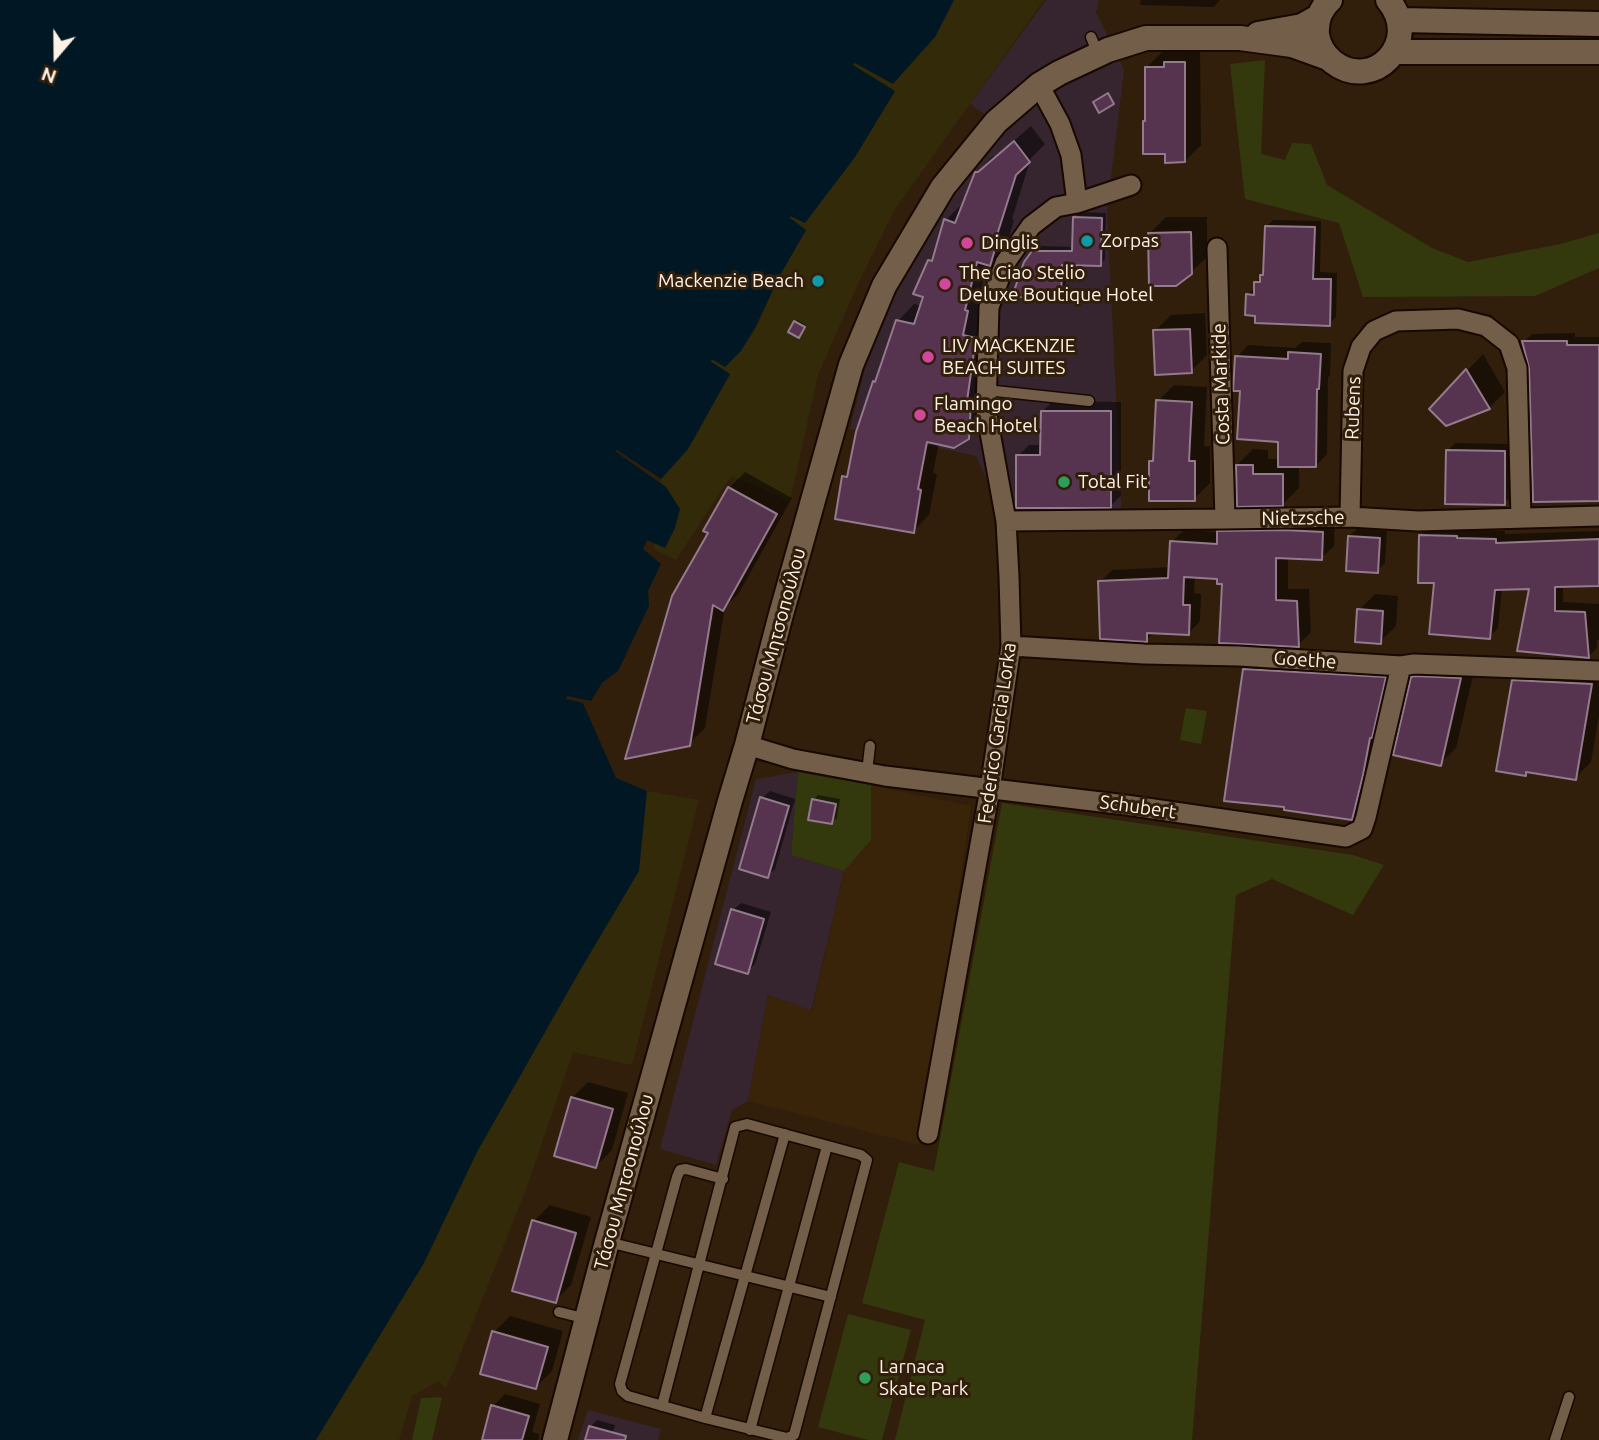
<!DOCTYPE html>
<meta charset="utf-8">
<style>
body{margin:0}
#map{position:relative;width:1599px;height:1440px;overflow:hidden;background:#311f0c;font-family:Ubuntu,sans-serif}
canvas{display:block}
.north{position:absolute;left:21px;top:21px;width:70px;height:70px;-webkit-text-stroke:5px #311f0c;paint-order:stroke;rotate:200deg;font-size:19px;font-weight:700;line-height:28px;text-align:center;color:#fef2e6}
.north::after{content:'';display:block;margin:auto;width:24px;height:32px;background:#fef2e6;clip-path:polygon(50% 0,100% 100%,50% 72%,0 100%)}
</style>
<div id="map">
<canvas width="1599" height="1440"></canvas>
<div class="north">N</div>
</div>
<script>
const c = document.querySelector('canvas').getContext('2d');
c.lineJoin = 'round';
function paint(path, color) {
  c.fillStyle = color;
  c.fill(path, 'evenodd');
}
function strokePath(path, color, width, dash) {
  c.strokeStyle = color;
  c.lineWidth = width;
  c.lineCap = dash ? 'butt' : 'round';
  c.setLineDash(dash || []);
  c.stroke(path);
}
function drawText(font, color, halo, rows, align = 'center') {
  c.font = font + ' Ubuntu,sans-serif';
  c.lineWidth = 6;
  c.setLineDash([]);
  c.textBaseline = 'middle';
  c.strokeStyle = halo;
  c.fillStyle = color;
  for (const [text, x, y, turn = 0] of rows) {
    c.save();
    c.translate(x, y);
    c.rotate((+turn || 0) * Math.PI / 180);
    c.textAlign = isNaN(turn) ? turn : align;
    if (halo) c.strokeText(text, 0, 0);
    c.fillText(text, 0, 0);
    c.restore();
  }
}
const commercial = new Path2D(`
 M1046 0H1099L1096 12 1124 70 1107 211 1122 520 1006 521 976 456 850 429 885 288 1003 127 970 104Z
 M798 772 791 855 844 871 811 1011 768 995 748 1101 732 1110 716 1165 660 1149 756 779Z
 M588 1410 661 1429 658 1440H578Z`);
const built = new Path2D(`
 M871 785 971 806 960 884 919 1145 748 1101 768 995 812 1011 844 871 871 840Z`);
const green = new Path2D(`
 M1265 60 1261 154 1285 160 1292 143 1311 144 1327 185 1432 248 1468 262 1560 244 1599 233V268L1535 296 1363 297 1339 223 1245 199 1230 64Z
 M1186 708 1207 711 1201 744 1180 740Z
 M798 772 871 785V840L844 871 791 855ZM812 800 835 804 832 824 808 820Z
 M1002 803 1353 855 1384 865 1353 915 1272 879 1236 895 1192 1440H895L925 1320 862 1303 899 1162 934 1171Z
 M848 1314 911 1330 882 1440H868L818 1427Z
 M442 1397 432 1440H412L421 1398Z`);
const sand = new Path2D(`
 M954 0H1044L895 209 858 284 818 375 790 501 731 476 676 560 654 549 661 479 688 449 730 374 710 361 741 351 757 326 779 277 806 230 790 218V215L805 222 855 157 895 91 852 65 855 63 935 37Z
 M583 703 616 778 647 791 699 800 632 1065 573 1052 527 1187 454 1370 446 1388 439 1381 412 1396 399 1440H262Z`);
const water = new Path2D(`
 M0 0H954L935 37 893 84 855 63 853 65 895 91 855 157 805 223 790 216V218L806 230 779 277 756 326 741 351 725 367 713 360 710 361 730 374 688 449 661 479 617 450 615 451 666 487 680 509 675 528 665 548 647 540 643 549 661 564 648 591 649 606 618 671 602 683 591 701 567 696 566 699 583 703 616 778 647 791 639 871 578 974 477 1152 424 1263 316 1440H0Z`);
const shadow = new Path2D(`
 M1141 0H1220L1214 7 1140 5Z
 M1182 47H1200L1201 145 1185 161 1167 152 1147 120 1146 68 1162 52H1177Z
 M1031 126 1045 144 1031 158 1012 219 1014 220 1006 248 989 264H988L980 294 983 295 978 319 991 322 985 421 968 438 939 443 933 473 937 474 929 515 913 531 844 477 850 471 874 382 878 378 898 321 914 304 922 306 929 261 936 254 946 220 962 204 964 205 977 173 993 156 995 157Z
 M1080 212 1106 213 1105 259 1100 264 1066 263V291L1060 296 1034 252 1039 246 1074 247V218Z
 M1166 217H1207V257L1190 273 1150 233Z
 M1273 220 1321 221 1320 272 1337 273 1336 317 1329 324 1257 314 1248 295 1256 287V282L1265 272 1266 227Z
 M1205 313 1207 355 1191 371 1155 331 1171 315Z
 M797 320 806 325 801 334 796 322Z
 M1575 333V337H1599V499L1531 367 1524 342 1532 334Z
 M1302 342 1331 343 1330 376 1328 377 1327 454 1316 466 1299 465V488L1283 504 1237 465 1253 449 1268 450V459H1279L1280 440 1241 390 1237 357 1248 345 1295 348Z
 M1483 354 1505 392 1489 408 1431 409Z
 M1174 385 1207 387 1204 446H1210V483L1194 499 1150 462 1154 458 1158 401Z
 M1053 401 1121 402V496L1110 506 1018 456 1029 445H1042V412Z
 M1455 443 1512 444V496L1504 503 1447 451Z
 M745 472 792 498 739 593 725 607 705 728 689 744 710 533 706 530 729 488Z
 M1231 520H1335L1334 546 1321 558 1288 557V589H1309L1311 632 1298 645 1218 578 1195 576 1194 593 1201 594 1200 621 1188 634 1155 632 1146 640 1100 582 1112 570 1171 567 1172 542 1184 530 1219 532Z
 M1430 527H1466V530L1505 531V534L1599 531V584L1563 585V602L1599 604V640H1597V648L1588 657 1531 587 1502 588 1498 628 1489 637 1436 582 1421 536Z
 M1357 529 1387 531 1385 563 1377 571 1349 536Z
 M1375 594 1398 596 1396 626 1380 642 1359 610Z
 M1255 660 1395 668 1361 808 1351 818 1245 670Z
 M1429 662 1476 663 1456 748 1440 764 1413 678Z
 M1529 665 1599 668V715L1591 762 1575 778 1529 770 1525 774 1513 681Z
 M770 791 795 799 775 869 767 876 762 798Z
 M818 795 840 799 837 818 832 822 813 800Z
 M741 903 771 912 755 964 747 972 733 910Z
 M588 1082 628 1093 612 1150 596 1166 572 1098Z
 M550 1205 591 1217 571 1285 555 1301 534 1221Z
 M510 1316 563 1331 552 1371 536 1387 494 1332Z
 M505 1394 540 1404 532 1432 539 1434 538 1440H484L493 1406Z
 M597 1420 615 1425 611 1440H587L590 1427Z`);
const building = new Path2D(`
 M1164 62H1185V162L1165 163V154H1143V121H1145V67H1164Z
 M1108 93 1114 104 1099 113 1093 102Z
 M1014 141 1030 162 1016 175 997 235 999 236 990 266 977 262 965 310 968 311 963 335 976 338 967 401 971 402 969 439 954 448 927 442 918 489 921 490 914 533 835 519 842 476 847 477 856 432 873 381 875 382 896 320 914 324 923 297 913 294 928 260 932 261 944 219 955 223 975 172H978Z
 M1073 217 1102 218 1101 266 1062 265 1061 298 1015 297V288L1024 262 1032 251H1072Z
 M1265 226 1315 227 1313 279H1331L1330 326 1255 323V316L1245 315 1246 294 1254 295V282H1260V275H1263Z
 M1191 232 1192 274 1176 286H1149L1148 233Z
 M794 321 805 327 799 338 788 332Z
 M1190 329 1192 373 1155 375 1153 330Z
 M1522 341H1567V345H1599V501L1533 502 1529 368Z
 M1288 352 1321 354 1319 389H1317L1316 467H1278V442L1237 439 1240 391H1233L1235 356 1288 359Z
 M1466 369 1490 409 1446 426 1429 409Z
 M1156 400 1192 402 1189 461H1195V501H1149V461H1153Z
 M1041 411H1111V508H1016V455H1040Z
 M1446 450 1505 451V505L1445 504Z
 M1236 465H1253V474H1283V506L1237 507Z
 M728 487 777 514 723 611 713 605 690 746 625 759 672 596 708 533 703 531Z
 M1284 530 1323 532 1322 560 1276 558V600L1297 601 1299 647 1219 643 1222 584H1217V579L1184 577 1183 605H1190L1189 635 1147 633V642L1100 639 1098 581 1168 578 1170 541 1217 544V531Z
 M1419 535 1457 536V538L1496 539V543L1599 539V586L1555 587V611L1585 612 1589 658 1517 651 1529 589 1495 590 1490 639 1429 634 1434 583H1418Z
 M1348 536 1380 538 1378 573 1346 571Z
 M1357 609 1383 611 1381 644 1355 642Z
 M1243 669 1386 677 1372 738H1370L1363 775 1352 820 1284 810V807L1224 801Z
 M1415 676 1461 678 1441 766 1393 755 1411 677Z
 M1512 680 1592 684 1576 780 1526 772V776L1496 771Z
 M760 797 789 806 768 878 739 869Z
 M812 799 836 804 832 824 808 820Z
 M731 909 764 919 748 974 715 964Z
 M571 1097 613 1109 596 1168 554 1156Z
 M532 1220 576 1233 556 1303 512 1291Z
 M492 1331 548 1347 536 1389 480 1374Z
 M491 1405 529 1416 522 1440H482Z
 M589 1426 626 1436 625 1440H585Z`);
const service = new Path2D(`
 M1091 37 1098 54
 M986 390 1089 401
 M867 772 870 746
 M608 1242 831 1297
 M559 1312 587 1319
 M662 1406 735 1127 747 1124 861 1155 867 1160 794 1435 787 1438 705 1418 628 1396 622 1391 620 1384 677 1177 680 1170 686 1169 723 1179
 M705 1418 785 1134
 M750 1430 827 1146
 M1555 1440 1569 1397`);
const minor = new Path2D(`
 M1077 203 1131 185
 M1217 248 1225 519
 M1350 517 1353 371 1361 347 1374 331 1396 321 1458 319 1486 326 1509 344 1517 368 1521 518
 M1006 521 1225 519 1350 517 1418 521 1599 516
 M1011 646 1144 654 1239 656 1401 666 1414 664 1599 671
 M747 745 793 759 885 776 1126 805 1346 837 1362 829 1366 817 1401 666
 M928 1134 990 789 1011 646 1009 577 1006 521 986 410 989 307 1005 263 1031 226 1056 207 1077 203 1071 155 1060 124 1039 85`);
const tertiary = new Path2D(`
 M1330 0C1320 9 1316 22 1317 35 1319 46 1324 55 1333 62 1373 93 1423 42 1388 0
 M1400 20 1599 24
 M1258 34 1302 26 1318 17
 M1394 52H1599
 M555 1440 607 1242 730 801 747 745 780 618 851 365 884 286 943 187 996 122 1039 85 1059 73 1108 50 1146 38H1240L1292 45 1328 58`);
const markers = [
 [1087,241,7,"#0f9aa8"],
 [967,243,7,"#d1479c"],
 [818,281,7,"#0f9aa8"],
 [945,284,7,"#d1479c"],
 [928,357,7,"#d1479c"],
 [920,415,7,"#d1479c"],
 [1064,482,7,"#2e9e5b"],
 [865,1378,7,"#2e9e5b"]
];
const poiNames = [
 ["Zorpas",1101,241],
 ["Dinglis",981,243],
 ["The Ciao Stelio",959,273],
 ["Deluxe Boutique Hotel",959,295],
 ["Mackenzie Beach",804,281,"right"],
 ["LIV MACKENZIE",942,346],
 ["BEACH SUITES",942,368],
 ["Flamingo",934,404],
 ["Beach Hotel",934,426],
 ["Total Fit",1078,482],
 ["Larnaca",879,1367],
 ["Skate Park",879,1389]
];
const streetNames = [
 ["Costa Markide",1221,384,-92],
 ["Rubens",1353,408,-88],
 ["Nietzsche",1303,518,-1],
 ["Τάσου Μητσοπούλου",776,636,-75],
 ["Goethe",1305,660,4],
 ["Federico Garcia Lorka",997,733,-82],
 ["Schubert",1138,807,8],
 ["Τάσου Μητσοπούλου",624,1182,-75]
];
paint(commercial, '#36252e');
paint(built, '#392309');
paint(green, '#33390c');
paint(sand, '#332a09');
paint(water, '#011824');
paint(shadow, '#0007');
paint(building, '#56334f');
strokePath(building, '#937a8d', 2);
strokePath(service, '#180800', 13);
strokePath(minor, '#180800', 23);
strokePath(tertiary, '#180800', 28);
strokePath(service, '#735e49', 10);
strokePath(minor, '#735e49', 19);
strokePath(tertiary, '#735e49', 24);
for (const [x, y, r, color] of markers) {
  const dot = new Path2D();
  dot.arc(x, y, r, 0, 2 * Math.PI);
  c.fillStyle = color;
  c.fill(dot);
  strokePath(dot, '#311f0c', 2.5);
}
drawText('19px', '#fef2e6', '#311f0c', poiNames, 'left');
drawText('19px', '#fef2e6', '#311f0c', streetNames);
</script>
